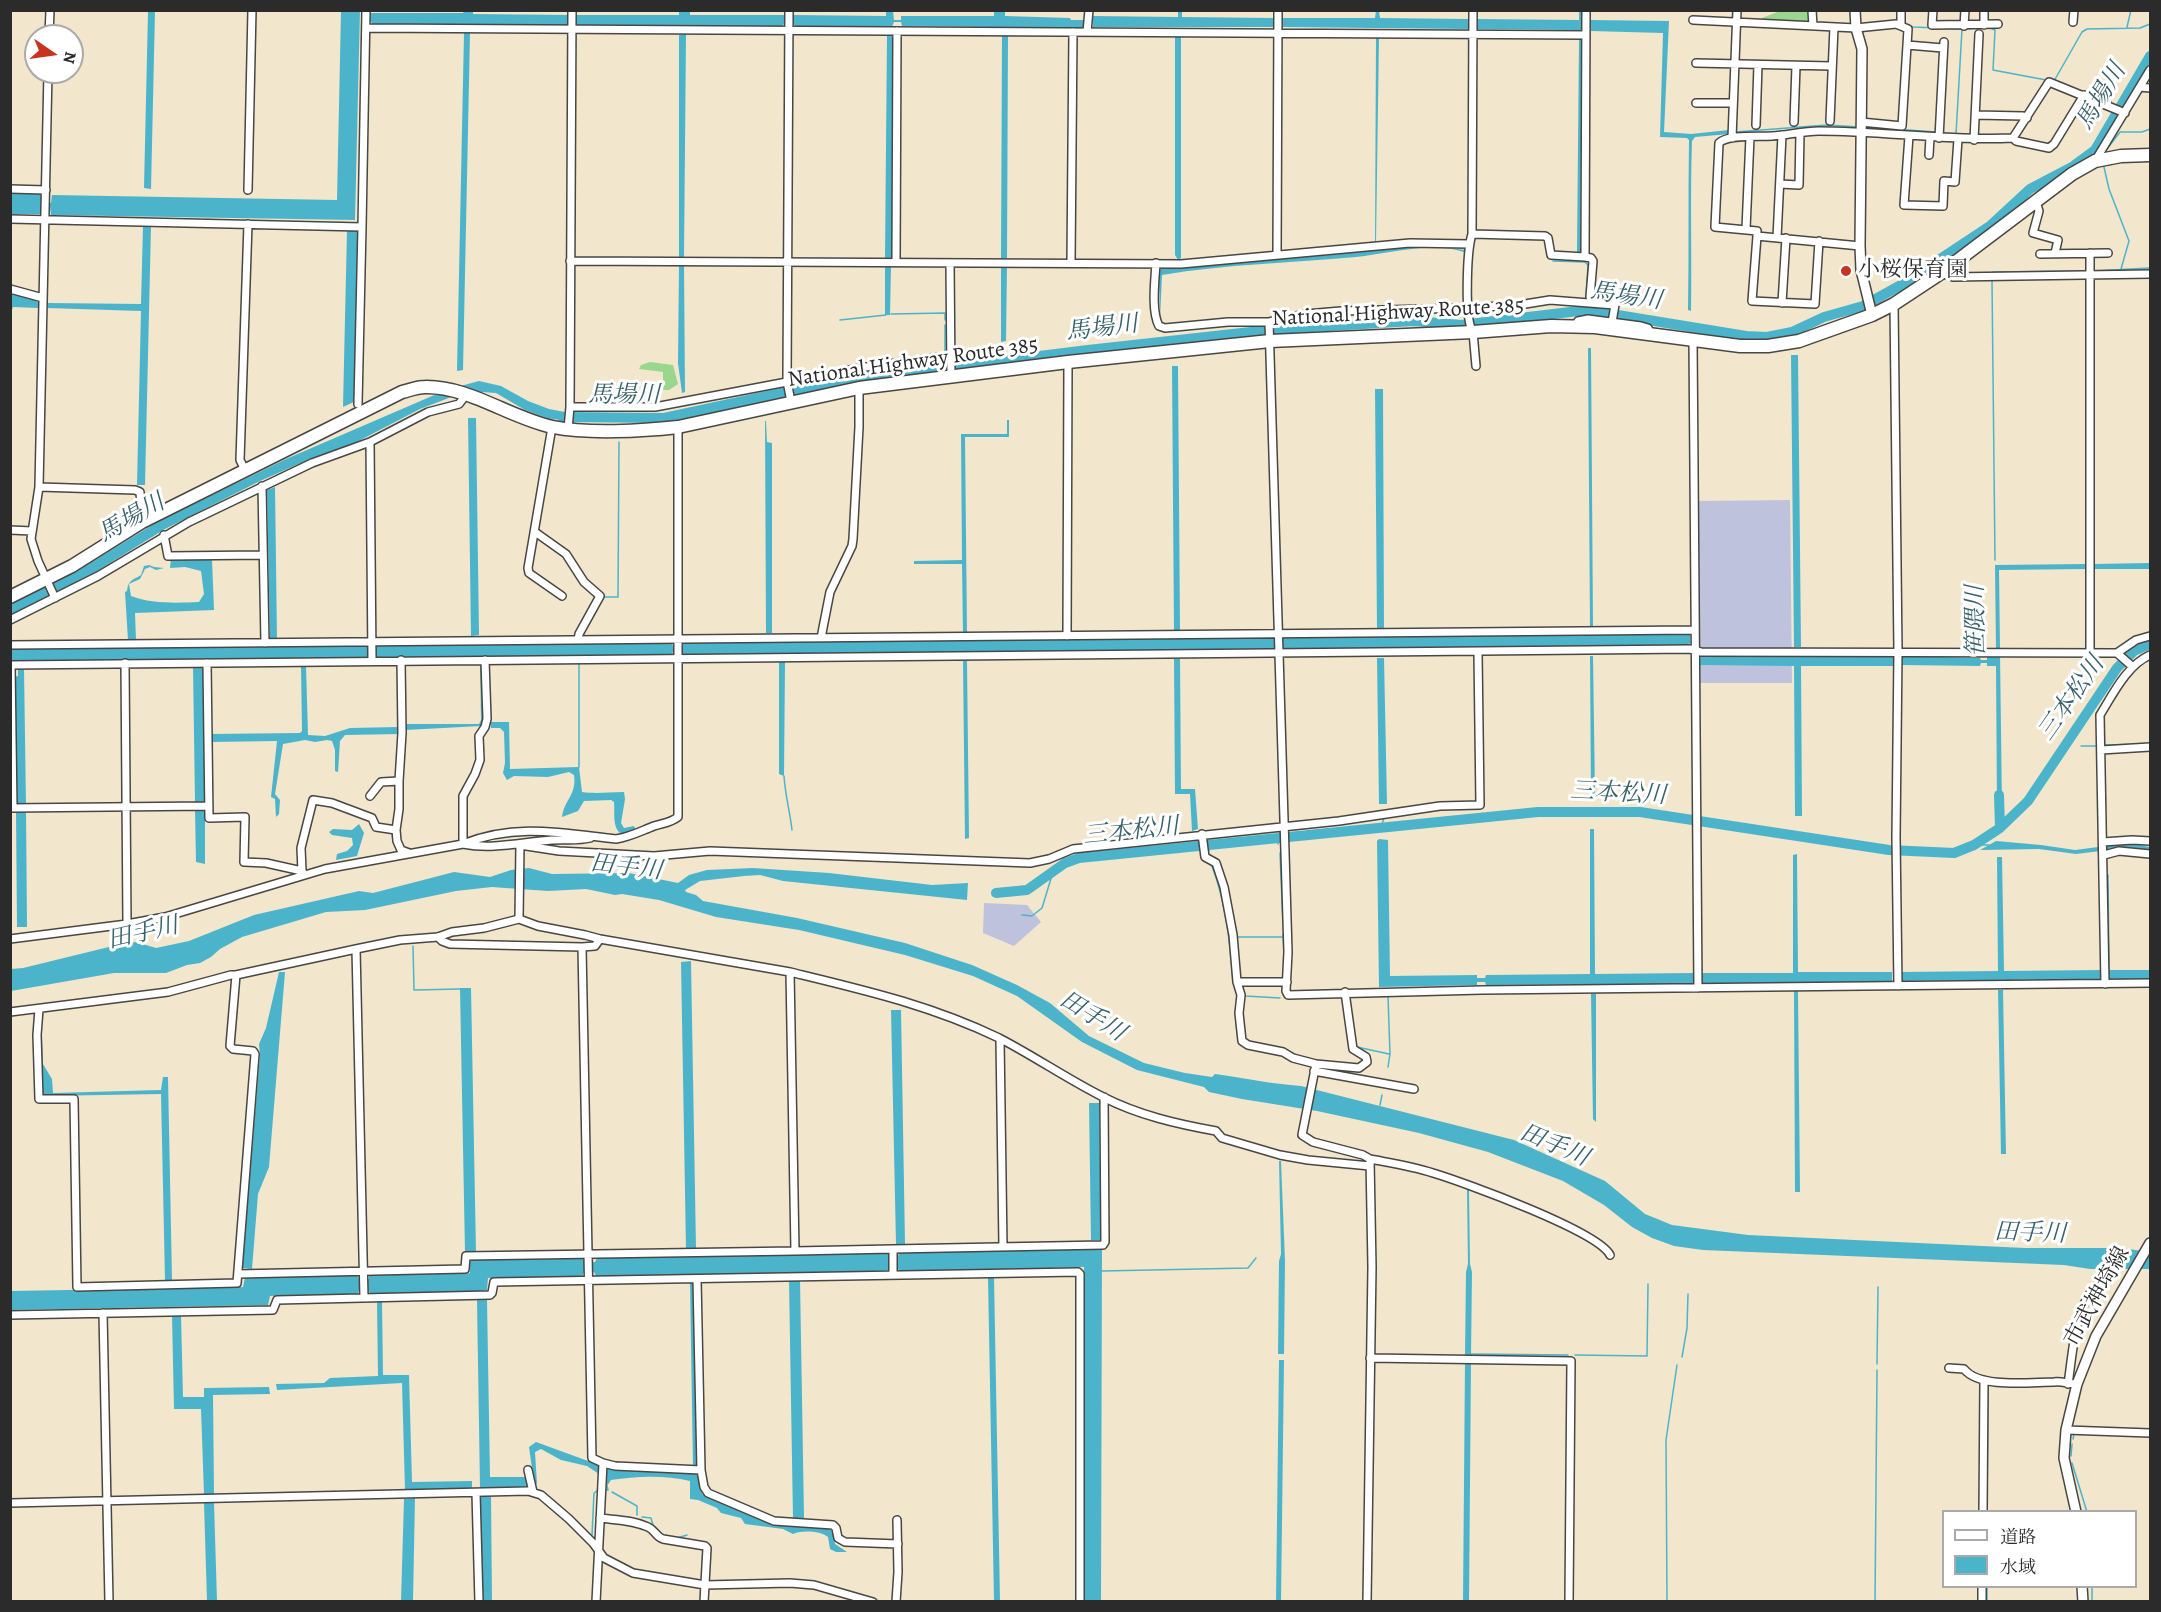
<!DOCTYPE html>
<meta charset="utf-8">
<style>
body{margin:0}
#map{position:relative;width:2161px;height:1612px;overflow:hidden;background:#f2e6cc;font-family:Alegreya,"Noto Serif JP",serif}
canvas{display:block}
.frame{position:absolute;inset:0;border:12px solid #2b2b2b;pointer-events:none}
.legend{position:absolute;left:1942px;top:1510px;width:195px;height:78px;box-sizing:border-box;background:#fff;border:2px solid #aaa;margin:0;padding:8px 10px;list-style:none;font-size:18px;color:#2b2b2b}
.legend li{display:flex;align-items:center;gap:12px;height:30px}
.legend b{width:30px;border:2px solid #aaa}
.north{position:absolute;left:24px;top:24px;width:60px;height:60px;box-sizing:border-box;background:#fff;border:2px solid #aaa;border-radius:50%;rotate:103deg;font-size:16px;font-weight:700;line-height:24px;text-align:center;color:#2b2b2b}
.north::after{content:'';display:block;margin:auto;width:21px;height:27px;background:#c8321e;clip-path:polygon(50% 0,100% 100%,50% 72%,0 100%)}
</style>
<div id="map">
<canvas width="2161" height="1612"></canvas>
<div class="frame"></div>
<ul class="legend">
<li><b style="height:8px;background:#fff"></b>道路</li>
<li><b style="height:16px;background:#4cb4ca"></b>水域</li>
</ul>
<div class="north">N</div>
</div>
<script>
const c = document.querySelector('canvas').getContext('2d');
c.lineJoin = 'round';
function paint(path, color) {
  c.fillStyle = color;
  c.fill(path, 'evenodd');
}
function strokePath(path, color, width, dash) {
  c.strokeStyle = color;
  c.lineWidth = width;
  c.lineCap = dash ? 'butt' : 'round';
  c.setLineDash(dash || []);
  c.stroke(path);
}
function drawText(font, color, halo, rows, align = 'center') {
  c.font = font + ' Alegreya,"Noto Serif JP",serif';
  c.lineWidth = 6;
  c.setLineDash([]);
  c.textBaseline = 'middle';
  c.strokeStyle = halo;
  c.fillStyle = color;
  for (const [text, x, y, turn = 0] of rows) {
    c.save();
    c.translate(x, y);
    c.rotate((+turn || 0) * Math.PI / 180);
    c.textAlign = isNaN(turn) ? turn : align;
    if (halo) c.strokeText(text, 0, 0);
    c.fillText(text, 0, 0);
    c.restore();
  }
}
const industrial = new Path2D(`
 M1790 500 1792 683H1698V501Z
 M984 903 1027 905 1041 922 1014 946 983 933Z`);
const green = new Path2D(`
 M1810 10 1812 23 1762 21V18L1780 11Z
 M650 362 673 365 678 384 669 390H663V372L639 369 641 365Z`);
const water = new Path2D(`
 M148 11H155L151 189 144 188Z
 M341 11H360L355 220 51 215 50 207H41L40 214H11V194H41V202L51 203 52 195 337 200Z
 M473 11V14L568 15V23L566 25 373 24 370 21 371 13H463L464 11Z
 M679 11H690V15H784V24L782 26 578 25 576 23V15H679Z
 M886 11H893L894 20H901V16H994V11L1005 10V16L1070 18 1071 20H1084L1083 28 902 26 901 22H894L892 27 796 26 793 24V15L886 16Z
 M1178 11H1182V17L1273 18V27H1093V16L1178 17Z
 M1376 11H1379L1380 18 1468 19V29L1283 27V18H1375Z
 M1579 11H1583L1582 30 1477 29V19L1579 20Z
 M1591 20 1669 21 1664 132 1691 134 1729 130V134L1695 137 1692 141C1690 198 1692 254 1691 311L1688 310C1689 253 1688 197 1689 140L1687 138 1660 137 1663 33 1591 31Z
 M464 33H470L463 370 457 371Z
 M686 34 684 258H679V35Z
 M887 35H893L892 258H885Z
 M1002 36H1008L1007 258 1001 259Z
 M1175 36 1181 37V258L1178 260 1175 255Z
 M1376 38H1379L1376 242H1375Z
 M1579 39H1582L1580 252H1577Z
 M143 226H151L145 485H137L141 311 47 308 48 303 141 304Z
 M347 230H358L354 402 343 407Z
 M1439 247 1466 250V253C1434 240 1388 254 1356 257 1291 263 1226 264 1162 275L1160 319 1159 274 1160 269 1164 268 1331 255 1387 248Z
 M679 264H684L685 392 682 393 678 363Z
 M888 265 891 267 890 315H885V267Z
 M1001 266H1007L1006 341 1001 342Z
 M11 293 36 301 39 303V308L13 307 11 313Z
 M1588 348H1591L1593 627H1590Z
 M1791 355H1798L1801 647H1794Z
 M1172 366H1178L1180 631H1174Z
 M479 381 501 386 528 401 549 409 575 414 574 422 547 418 525 410 496 393 467 391 420 409 351 445 312 458 260 481 165 529 97 571 11 615V603L82 568 157 522 286 459 446 390Z
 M1375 389H1383L1384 629H1377Z
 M468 418H476L479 635 471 636Z
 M1007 420H1009V437H965L967 633H963L962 564H914V561L962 560 961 434H1007Z
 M765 421H766L767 442 772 443V633H766Z
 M275 487 277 639H270L267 490Z
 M171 559H212L214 610 135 613 136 640H128L125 592 127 591C128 580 133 580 141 575L144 566 149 565 154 567 164 568 156 570 150 567 145 569 140 579 129 584 131 596C151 604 177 603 199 602L204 594 201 571 185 567 170 568Z
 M2150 563V569H2093V564Z
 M2086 564V569L1999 570 2000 649H1996L1995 565Z
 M1687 632 1690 635V643L1687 646 1282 650V645H1275L1274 650 682 656V651H673L672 656 376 658V653H369L368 658 12 662 10 644 13 649 368 644V649H376V644L672 642 673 647H682V642L1274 636 1275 641H1282V636Z
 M1996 654H2000L2002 807H1997L1996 666H1987V663H1981L1980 666 1901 665 1902 656 1980 658 1981 660H1987V657H1995Z
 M1590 656H1593L1595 795 1591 796Z
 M1702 656 1894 657V666H1801L1802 816H1795L1794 666 1699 665 1700 659Z
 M1377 658H1384L1387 804H1379Z
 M1174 659H1180L1181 789H1195L1198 829 1192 831 1190 794H1175Z
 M963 661H967L969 838 965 839Z
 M779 662H785L784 776 779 774Z
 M203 665 205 802H195L193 666Z
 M480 665H483V721L481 726 405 730V724H479L481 720Z
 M301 666H306L308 735 325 736 350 728 399 727V734L345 735 340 741 338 772 335 771V750L332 741 327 740 315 742 305 740 283 744 275 794 280 800 279 814 276 817 275 799 271 797 277 741 211 742V734L300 733 302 731Z
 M18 668H24L26 806 15 805 14 677 18 676Z
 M491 722H509L510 769 579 767 582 792C597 794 609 792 624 792L625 799 621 823 624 828 634 826 636 831 621 834C612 827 615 813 614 802L611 800 584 801 578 811 562 817C564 800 577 795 574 775L569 772 548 777 514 776 507 780 503 773 505 763 504 732 500 728H491Z
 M195 809H205V864L196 862Z
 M26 810 27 927H17L16 812Z
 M359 824 364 833 357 856 336 860 337 854 347 851 353 845 352 838 332 835 329 832 333 829 352 830Z
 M1590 829H1594L1595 974 1694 973V977H1702V973H1793V855L1797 854 1798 972H1892V983L1702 984V980H1694V984L1486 985 1485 982H1477V985L1379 987 1377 841 1379 839 1388 840 1390 976 1477 975V978H1485L1486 975 1590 974Z
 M1996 841 2041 845 2075 850 2129 843 2150 847V852L2125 848 2076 854 2039 849 1980 850Z
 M1997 857H2002L2004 971 2100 970V973H2109V970H2150V979H2109V977H2100V979L1902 981V972L1998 971Z
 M529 868 552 874 629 873 678 883 689 875 707 870 753 868 829 873 932 885 968 883 967 900 783 881 760 875 744 876 700 881 685 890 686 892 696 895 703 901 797 918 905 943 972 965 1017 985 1050 1003 1089 1036 1144 1063 1185 1073 1212 1077 1215 1074C1244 1078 1272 1084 1301 1086L1514 1140 1605 1181 1645 1214 1672 1225 1748 1235 2025 1248H2121L2150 1252V1269H2090L2064 1265 1703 1250 1674 1246 1652 1238 1632 1227 1604 1205 1563 1181 1488 1152 1419 1133 1317 1111 1242 1099 1209 1092 1204 1087 1137 1070 1082 1042 1017 996 973 976 905 955 799 930 716 917 659 900 622 894 615 895 586 889 548 891 492 887 456 891 365 910 326 912 242 937 220 949 211 957 200 963 187 965 166 973H114L11 991V969L23 968 117 945 136 942 156 948 189 941 254 915 359 891 373 893 454 872 490 877 511 870Z
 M691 961 696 1249H686L681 962Z
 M279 972H285L269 1167 258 1194 252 1269 242 1268 260 1055 259 1044 266 1028Z
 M460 988H471L476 1253H465Z
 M1998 990H2003L2006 1154H2001Z
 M1794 991H1798L1800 1192H1795Z
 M1591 994H1596V1122L1593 1119Z
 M891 1010H901L905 1244H896Z
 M40 1036H42L43 1064 52 1079 53 1093 161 1090 163 1077H168L172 1280H165L161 1094 44 1096 41 1093Z
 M1089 1103H1099L1101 1240H1091Z
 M1279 1161H1281L1285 1261 1284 1354H1278L1279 1261 1281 1254Z
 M1467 1190H1469L1470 1264 1472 1272 1471 1356H1465L1466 1272 1468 1264Z
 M1102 1248 1101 1601H1083L1084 1267 900 1272 897 1267H889L888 1271 596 1276 594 1272 583 1273V1275L575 1278H488L487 1290 466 1293 382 1294 370 1293 368 1290H359L358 1294 270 1296 268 1305 11 1310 10 1291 243 1287 245 1277 357 1275 359 1279H369V1275L465 1272 466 1274 470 1273V1260L583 1258 584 1262H595L597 1258 887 1252 889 1258 898 1257 899 1252Z
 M994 1277 1000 1601V1602L994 1601 988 1278Z
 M800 1280 804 1518 793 1519 789 1281Z
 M690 1283H694L698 1466H693Z
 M477 1300H487L490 1477H527V1487L480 1488Z
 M377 1302H382L383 1375H409L412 1482 472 1481V1489L405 1490 402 1383 277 1390 276 1384 324 1383 330 1378 378 1376Z
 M172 1315H181L183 1397H204V1388L269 1387 270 1394 213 1395 214 1494H204L201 1409H174Z
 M1279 1360H1284L1281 1602 1276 1601Z
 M1465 1362H1471L1469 1601 1463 1602Z
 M536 1442 599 1465V1474L587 1466 561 1460 541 1449 535 1452 537 1484 534 1483 529 1447Z
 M607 1469 698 1474 702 1494 771 1524 829 1529 833 1532 835 1544 847 1552H836L830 1549 828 1537C820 1531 803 1530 793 1534L783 1529 745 1524 741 1518 721 1513 717 1508 698 1500 690 1499V1481C665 1475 636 1476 611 1480L607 1486Z
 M480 1497H491L492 1601H482Z
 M415 1498 413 1601H401L404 1499Z
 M204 1503H214L217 1601H207Z`);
const stream = new Path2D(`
 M1883 22 1891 21
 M1905 23 1913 27 1962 29 1956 134
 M2127 27 2131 10
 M1964 29 1990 28 1995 30 1993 70 2046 80
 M2054 81 2082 32 2087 29 2140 28 2150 24
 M2095 97 2111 102
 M1866 127 1936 132
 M1735 132 1827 125 1859 127
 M1941 133 1954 134
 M2020 134 2028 121
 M2107 149 2120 132H2142L2150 129
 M2104 167 2109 189 2129 241 2121 269
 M1465 260V253
 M1553 261 1585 262 1588 265 1586 299
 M2092 271 2150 268
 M1993 272 2087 271
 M1992 281 1995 560
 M891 314 945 313V320
 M840 320 886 315
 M945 325V351
 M583 635 604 597H618L619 442
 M579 663V767
 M2105 745 2144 744
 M2081 746H2097
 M784 776C785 794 790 812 792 830
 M1381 827 1384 818
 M1195 839 1196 847
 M1278 839V844
 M1974 845H1989
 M1208 846 1209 851
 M1280 853 1283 925
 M1212 866C1226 903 1230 942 1233 981
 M2108 875 2109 970
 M1022 915 1032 916 1042 908 1053 872
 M1283 935 1284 952
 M1237 937H1283
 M413 946 414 990 460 989
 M1242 985 1245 996 1280 998
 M1388 996 1390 1054 1388 1067
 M1357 1047 1389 1054
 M1380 1105 1382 1095
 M1102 1271 1248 1268 1256 1258
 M1470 1354 1568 1355
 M1575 1355 1647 1356 1648 1284
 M1682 1357 1687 1328 1688 1294
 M1877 1364 1878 1287
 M2073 1439 2074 1434
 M2071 1456 2072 1444
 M2072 1463 2087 1512
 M604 1490H608L607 1486
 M612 1492 637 1506V1515
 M1987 1512 1988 1386
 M642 1517 651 1518 653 1525
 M592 1535 594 1493 598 1490
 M662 1535 677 1538 687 1535
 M2092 1586V1602
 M1667 1602 1666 1440 1677 1365
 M1875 1602 1877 1370
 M1987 1602V1586`);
const river = new Path2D(`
 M563 417 664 418 837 381 1088 350 1278 329 1414 321 1461 325 1587 310 1746 336 1767 337 1792 332 1824 317 1863 306 1901 285 1990 226 2030 189 2072 167 2095 150 2150 56
 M1999 795 2000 828
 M996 893 1027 890 1065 863 1079 858 1538 812H1640L1889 850 1954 853 1974 845 2000 828 2028 801 2117 668 2134 651 2150 644`);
const street = new Path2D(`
 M789 10 787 381 791 402
 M1473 10 1472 234C1467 250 1464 320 1473 332L1476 366
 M1812 10 1813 26
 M1933 10 1932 25 1998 24
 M1693 20 1856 28 1896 24 1908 29 1902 126 1861 122
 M2073 22 2074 10
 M1984 25V10
 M1901 26V10
 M1964 26 1965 10
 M366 28 1586 35
 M1087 32 1089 10
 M49 36 50 10
 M1907 45 1943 48
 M1696 63 1831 66
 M48 72 39 487 31 539 38 561 55 598
 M2140 87 2150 88
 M1696 103H1733
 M1976 115 2023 116 2027 118
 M1830 121 1834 27
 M1794 122 1796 66
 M1756 125 1758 65
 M1909 136 1904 205 1943 206 1944 181 1955 182 1958 139
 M1732 138 1737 10
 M1939 138 1944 42
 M2013 138 2049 82 2125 113
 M1974 140 1979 34
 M1929 155 1930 137
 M2095 161 2150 70
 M1780 184 1799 185 1800 133
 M10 189 46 190
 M248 190 252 10
 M2036 202 2039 211 2033 233 2058 240 2055 253
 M10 219 362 227 366 10
 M1746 229 1750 137
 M1472 234 1545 236 1548 238 1551 255 1585 257 1586 10
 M1757 236 1752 301 1815 304 1819 241
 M1777 238 1782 135
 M1860 246 1757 236V231L1715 227 1719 143C1728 134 1759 137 1772 136 1788 135 1803 131 1819 131 1884 131 1948 141 2013 138L2016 141 2049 148 2054 144 2084 95
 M2090 253V652
 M2040 254 2108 253
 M1277 255 1278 10
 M1585 257 1591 258 1593 261 1590 297 1593 299 1612 301
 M570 261 1181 264 1410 243 1469 244
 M896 262 897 31
 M950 263 951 377
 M1071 263 1073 32
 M1156 263C1155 280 1151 311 1159 326L1165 328 1228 322H1269L1306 314 1341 311 1468 308 1519 305 1550 300 1615 305
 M1941 273 1953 277 2150 274
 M10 289 43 298
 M1782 303 1786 238
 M1894 304 1898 651 1896 837 1898 986
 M1269 322 1288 952 1286 991 1288 995 1482 990 2150 983
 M1612 322 1615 305
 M1575 326 1578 321 1588 319 1641 326 1648 328 1650 332
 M1693 340 1698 988
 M358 404 362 227
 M570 407H655L866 367 949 356
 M552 427 528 568 529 573 562 596
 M568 429 570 407 572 10
 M370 442 372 660
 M245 470 240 460 248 224
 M262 486 265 643
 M39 487 135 490 140 492 142 522
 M10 530 32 531
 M535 532 566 554 584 582 600 596 579 634 578 640
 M164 535 168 556 263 555
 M10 620 98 576 189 522 312 463 370 442 428 412 459 404 466 395
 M1067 636 1068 362
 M821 638 830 592 852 546 853 539 859 427V388
 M10 645 1695 630
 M2117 653 2136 640 2150 636
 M485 660 487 719 485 727 479 736 480 760 475 774 463 796V844C515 823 562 833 616 839 630 837 641 831 654 826 663 823 670 823 678 817V427
 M125 663 127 924
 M207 663 209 818 245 817 244 862 266 863 302 871
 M10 665 1690 649 1701 652 2117 653 2133 667
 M11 665 13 808
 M2101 750 2150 747
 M399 781 402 733 401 660
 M370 796 381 782 399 781V809L396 830 397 841 401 850 409 853
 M10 808 209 806
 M1202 834 1205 857 1216 863 1224 887 1233 935 1237 982 1241 995 1239 1013 1242 1041 1248 1045 1283 1052 1293 1058 1316 1064 1359 1068 1367 1062 1366 1057 1353 1049 1345 992
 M2103 842 2132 840 2150 841
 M520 845 559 851 654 856 710 851 1030 863 1049 859 1073 849 1339 821 1440 806 1480 805 1478 653
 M2104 855 2119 851 2150 854
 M304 874 302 871 301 848 313 800 332 803 372 818 376 827 396 830
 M519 919 520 845
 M438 937 442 941 450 944 582 947 595 946 600 939
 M10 939 127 924 165 917 325 869 463 844C493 850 523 842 552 840 565 839 577 841 590 838
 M582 947 592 1458 603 1463 596 1602
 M356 949 364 1298
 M790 972C864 990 930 1005 999 1038 1034 1056 1067 1079 1103 1097 1138 1115 1177 1124 1216 1131L1222 1138 1280 1155 1308 1160 1370 1166
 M1237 982H1287
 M2105 984 2100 715C2113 694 2127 665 2150 655
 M39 1009 37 1035 39 1099H74L77 1287 237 1283 255 1054 253 1051 233 1049 230 1046 236 975
 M10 1012 168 992 231 975H236L356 949 400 940 438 937 452 932 484 928 519 919 538 926 585 935 600 939 790 972 795 1251 893 1249V1275
 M1000 1039 1003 1247
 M1316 1064 1302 1135 1313 1142 1363 1155 1370 1159 1372 1267 1367 1602
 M1314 1071 1414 1089
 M1370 1159C1391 1163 1412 1166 1433 1173 1463 1182 1598 1231 1610 1255
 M893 1249 1103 1245 1105 1242 1104 1097
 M238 1274 465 1269 466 1256 795 1251
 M697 1279 701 1470 704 1487 708 1493 774 1521 833 1525 836 1528 838 1538 845 1542 898 1544
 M103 1313 109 1602
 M10 1315 273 1310 277 1300 490 1295 492 1293 494 1282 1078 1272 1080 1274V1602
 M1370 1358 1571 1361 1569 1602
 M1949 1368 1964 1369C1980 1389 2031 1382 2054 1382 2062 1381 2069 1384 2077 1384
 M2068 1384C2073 1353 2074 1306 2098 1284
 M2066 1430 2150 1433
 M603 1463 615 1466 701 1470
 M528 1470 533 1492
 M476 1493 479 1602
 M10 1503 528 1491 541 1495 569 1519 593 1543 604 1558 633 1573 705 1585 790 1583 814 1585 873 1602
 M1983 1512 1984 1380
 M600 1518C616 1520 633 1520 648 1527 655 1530 656 1537 663 1539L705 1546 707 1548 704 1602
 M896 1602 898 1572 897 1520
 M1982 1602V1586`);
const secondary = new Path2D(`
 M1855 10 1856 28 1862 49 1860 246 1861 270 1872 315
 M2076 1512 2064 1458 2066 1430 2077 1384 2096 1336 2150 1243
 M2082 1586 2083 1602`);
const highway = new Path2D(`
 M10 597 72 566 142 522 402 392C410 390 417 387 425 387 469 386 510 418 553 427 588 434 642 431 678 427L859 388 1068 362 1270 341 1473 332 1551 326 1595 327 1740 346H1768L1799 341 1872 315 1894 304 1941 273 2072 174 2095 161 2121 156 2150 155`);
const markers = [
 [1846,271,6,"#c8321e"]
];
const poiNames = [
 ["小桜保育園",1858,271]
];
const streetNames = [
 ["National Highway Route 385",1398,313,-3],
 ["National Highway Route 385",913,363,-8],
 ["市武神埼線",2098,1297,-61]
];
const waterNames = [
 ["馬場川",2102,97,-59],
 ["馬場川",1626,297,8],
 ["馬場川",1102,329,-7],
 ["馬場川",624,396],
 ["馬場川",132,519,-30],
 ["笹隈川",1977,621,-91],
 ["三本松川",2072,699,-55],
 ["三本松川",1618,794,3],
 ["三本松川",1131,832,-6],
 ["田手川",626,868,7],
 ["田手川",143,934,-13],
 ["田手川",1092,1017,32],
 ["田手川",1554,1146,23],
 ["田手川",2030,1234,2]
];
paint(industrial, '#bfc2dd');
paint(green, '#98d78d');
paint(water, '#4cb4ca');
strokePath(stream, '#4cb4ca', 1.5);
strokePath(river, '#4cb4ca', 10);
strokePath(street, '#494743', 10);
strokePath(secondary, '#494743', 12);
strokePath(highway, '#494743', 15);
strokePath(street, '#fff', 7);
strokePath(secondary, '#fff', 9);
strokePath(highway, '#fff', 12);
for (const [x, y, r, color] of markers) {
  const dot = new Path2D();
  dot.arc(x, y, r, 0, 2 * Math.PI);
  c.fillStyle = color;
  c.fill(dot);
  strokePath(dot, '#fff', 2);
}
drawText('22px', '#2b2b2b', '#fff', poiNames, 'left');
drawText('22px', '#2b2b2b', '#fff', streetNames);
drawText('italic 24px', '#38626b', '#fff', waterNames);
</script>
